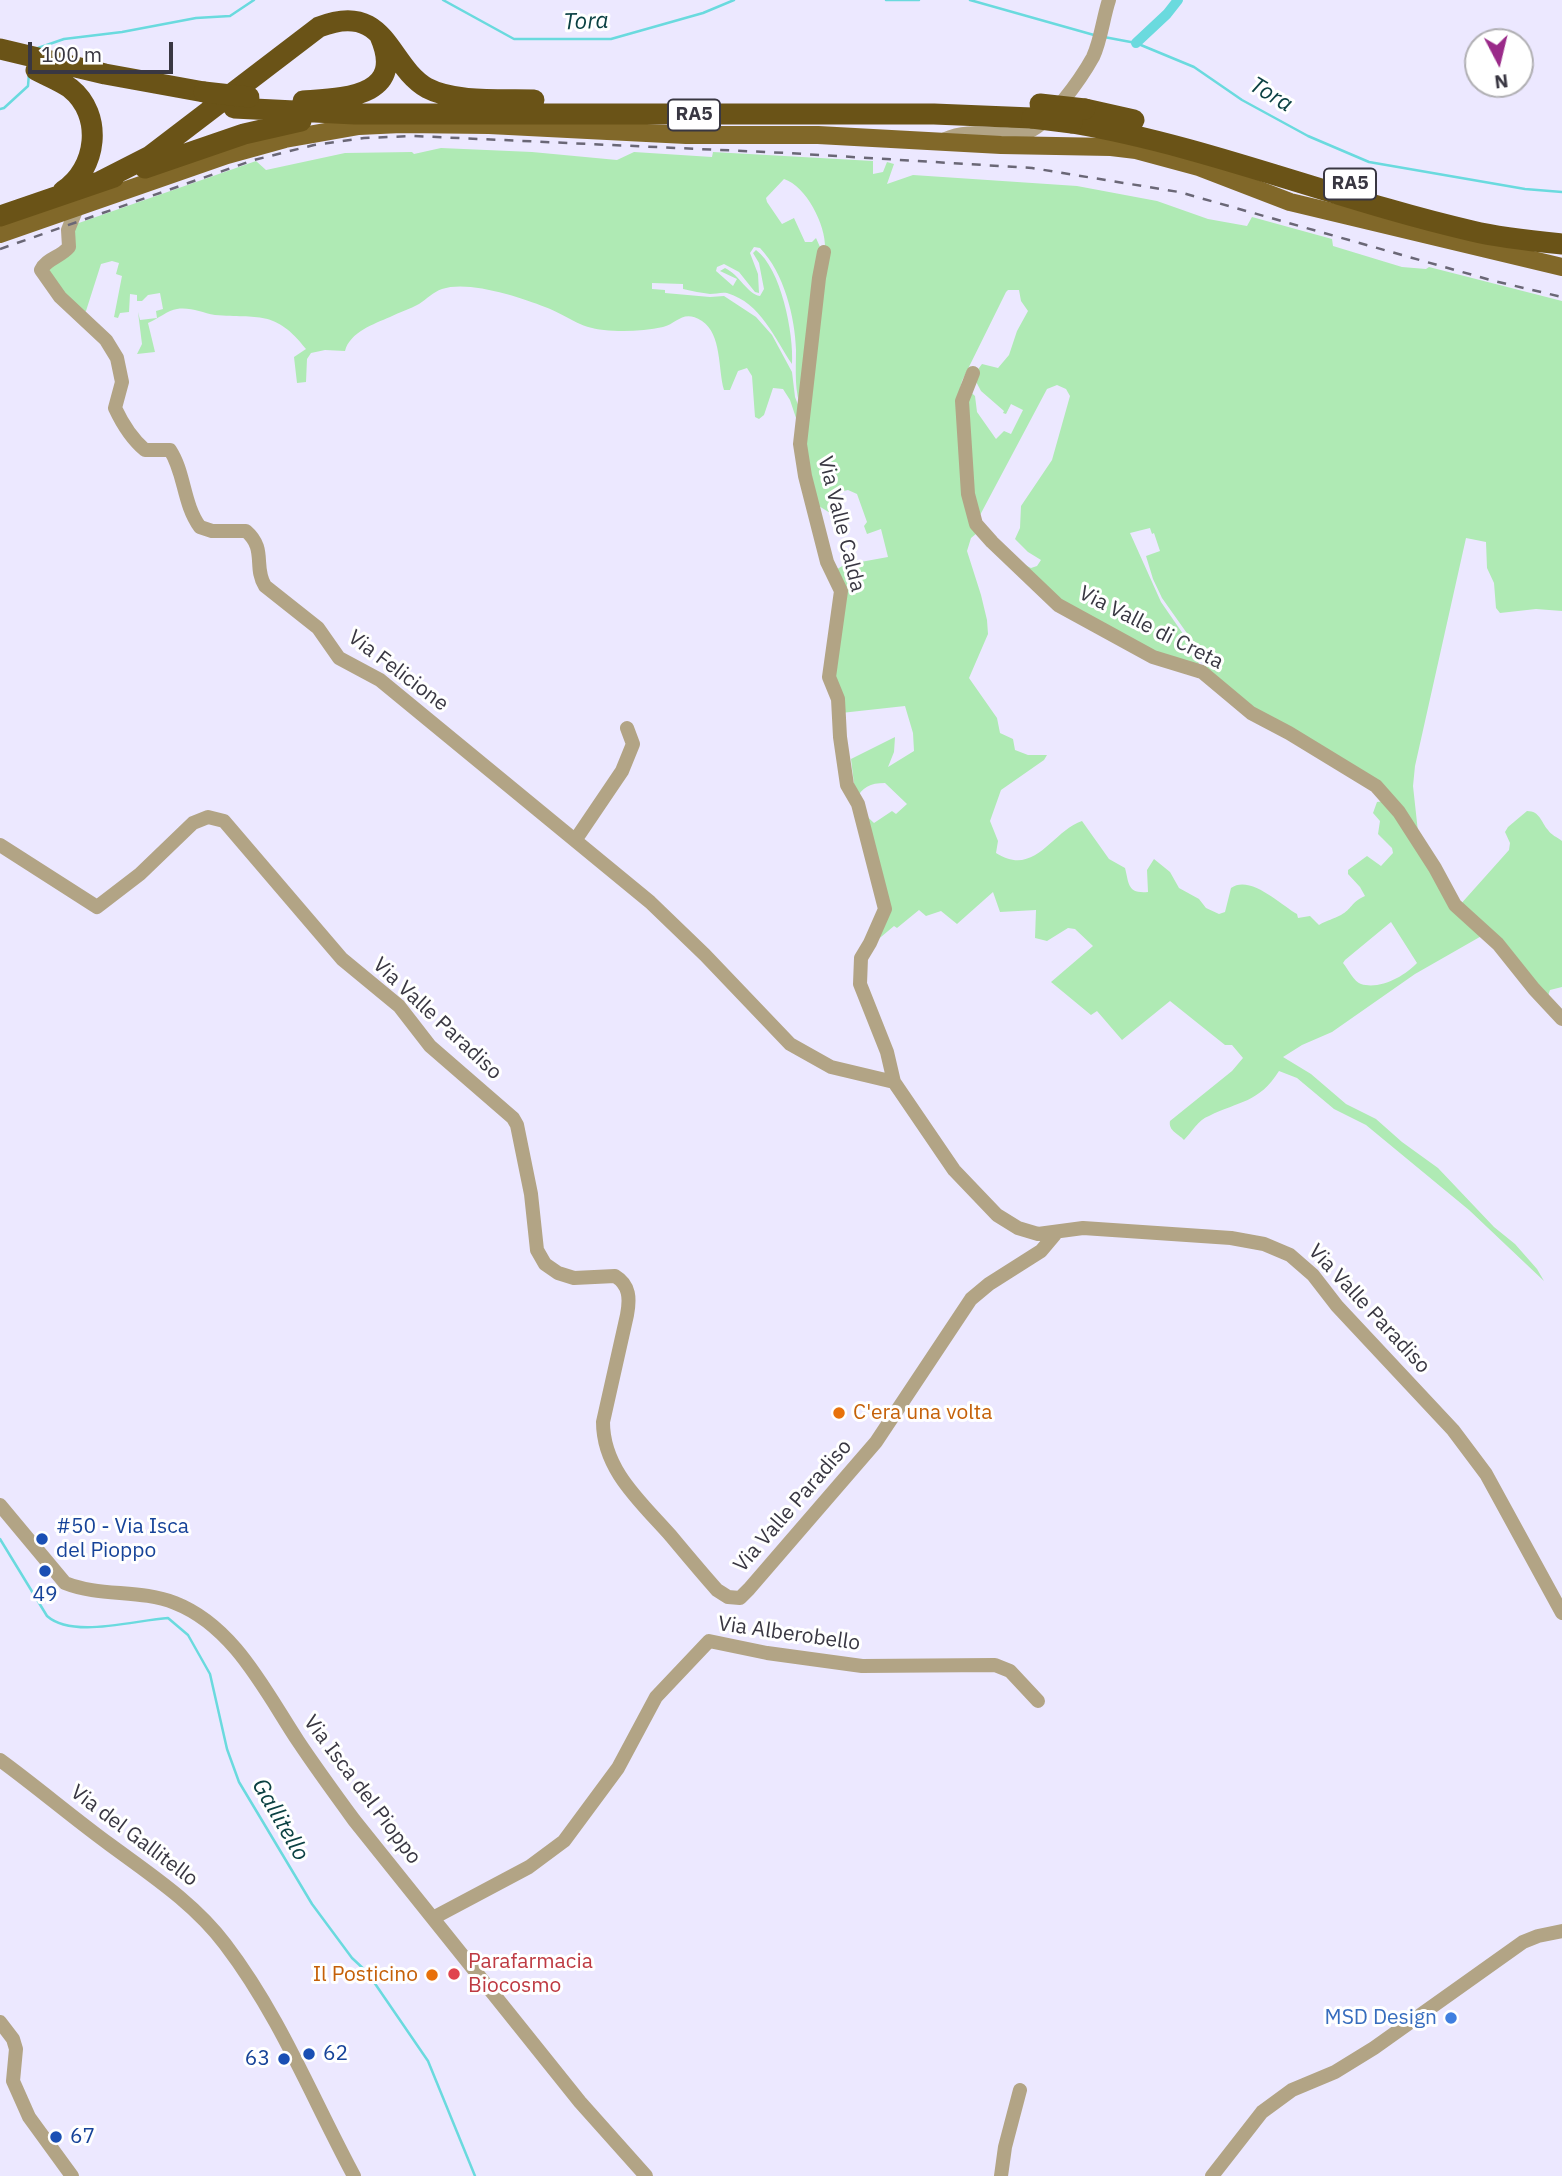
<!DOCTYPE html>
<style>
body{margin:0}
#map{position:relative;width:1562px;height:2176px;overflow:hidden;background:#ece8ff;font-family:"IBM Plex Sans",sans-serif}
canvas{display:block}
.north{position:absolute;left:1464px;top:28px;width:70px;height:70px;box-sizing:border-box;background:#fff;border:2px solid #b0afb3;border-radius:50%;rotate:173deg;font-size:19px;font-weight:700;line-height:28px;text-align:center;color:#393742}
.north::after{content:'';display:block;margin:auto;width:24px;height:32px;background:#9a2a89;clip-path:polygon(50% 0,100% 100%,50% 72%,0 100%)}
.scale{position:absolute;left:28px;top:42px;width:145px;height:32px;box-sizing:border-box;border:4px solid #393742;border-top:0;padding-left:9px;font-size:21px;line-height:24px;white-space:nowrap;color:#393742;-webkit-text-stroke:5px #fff;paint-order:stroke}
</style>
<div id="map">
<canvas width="1562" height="2176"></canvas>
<div class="north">N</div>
<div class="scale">100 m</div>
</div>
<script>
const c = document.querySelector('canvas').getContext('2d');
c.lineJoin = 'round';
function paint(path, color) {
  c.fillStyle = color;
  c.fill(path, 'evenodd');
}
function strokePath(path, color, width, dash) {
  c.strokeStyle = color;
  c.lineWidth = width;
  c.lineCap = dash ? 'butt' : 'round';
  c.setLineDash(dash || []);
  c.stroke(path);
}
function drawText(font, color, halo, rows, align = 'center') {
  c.font = font + ' "IBM Plex Sans",sans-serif';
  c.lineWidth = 6;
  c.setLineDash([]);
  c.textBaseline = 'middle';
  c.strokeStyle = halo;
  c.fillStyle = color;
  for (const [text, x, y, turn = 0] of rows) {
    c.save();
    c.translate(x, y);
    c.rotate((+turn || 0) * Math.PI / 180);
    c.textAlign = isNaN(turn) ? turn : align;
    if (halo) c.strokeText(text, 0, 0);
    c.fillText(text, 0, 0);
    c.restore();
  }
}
const green = new Path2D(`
 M441 148 532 152 617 160 634 152 712 157 713 152 873 161V174L883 172 887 162 894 164 887 184 913 175 1077 186 1157 201 1208 219 1247 226 1252 217 1332 239 1333 246 1402 267 1426 269 1429 267 1562 301V611L1536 609 1500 613 1496 608 1494 583 1487 568 1486 542 1466 538 1415 766 1413 786 1419 841 1388 799 1365 778 1340 761 1258 716 1208 677 1196 646 1162 598 1153 579 1146 556 1160 551 1154 533 1152 534 1150 528 1130 533 1161 602 1188 641 1200 666 1195 672 1137 650 1089 618 1061 604 1033 579 1032 572 1025 565 1031 568 1037 566 1041 560 1028 552 1015 539 1020 528 1021 506 1052 460 1070 396 1066 389 1057 385 1047 389 979 517 974 518C964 480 957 425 964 386L975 396 977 412 996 439 1004 431 1011 434 1023 410 1011 404 1006 414 1003 413 1004 411 981 391 973 376 982 364 998 368 1009 355 1017 331 1028 311 1021 301 1019 290H1008L1006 292 962 381 959 392 962 476 970 519 977 533 971 538 967 551 981 595 987 620 988 634 969 678 997 718 1000 733 1013 739 1015 750 1028 755H1047L1044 760 1001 790 990 821 998 841 996 853C1035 878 1052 831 1082 821L1109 859 1125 868C1129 883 1127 894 1148 892L1147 870 1154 859 1170 872 1179 888 1199 899 1206 908 1219 914 1225 912 1231 888C1250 874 1281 905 1297 914L1298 918 1310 916 1319 925C1327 920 1334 919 1341 915 1352 909 1350 903 1365 896L1360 887 1348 874V870L1367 856 1381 866 1393 853 1392 848 1378 834 1380 821 1373 813 1377 802 1385 801 1410 834 1453 907 1485 934 1415 974 1332 1032 1302 1045 1283 1057 1311 1074 1346 1104 1376 1119 1402 1142 1438 1168 1494 1227 1515 1244 1537 1269 1544 1281 1469 1210 1366 1125 1334 1109 1297 1078 1279 1071C1259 1103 1239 1101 1209 1116 1198 1120 1192 1132 1184 1140 1179 1134 1168 1131 1170 1121L1232 1071 1243 1058 1232 1045H1225L1170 1001 1122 1040 1097 1011 1091 1015 1051 982 1093 946 1075 929 1068 928 1047 941 1035 938 1036 910 1000 912 993 892 957 924 941 911 926 916 919 910 897 928 894 926 875 942 882 915 883 902 866 830 858 808 874 823 892 811 896 814 907 804 885 783C870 783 862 787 856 800L851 759 895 737 894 752 888 767 914 751 913 733 905 706 841 713C837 697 831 680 831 663 833 624 852 613 834 571L844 565 888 557 881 529 867 534 864 526 867 522 857 494 848 490 831 494 829 501 835 516 814 503C810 487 806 471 805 455 803 395 817 335 821 275 822 266 825 257 825 248 826 225 806 186 784 179L766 198 767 202 782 224 794 218 805 242H812L816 238 820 247 812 326 804 370 802 410C794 393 796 370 796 350 795 317 784 273 760 248L754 247 750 253 758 274 759 293 755 292 739 272 724 264 717 267 716 271 733 286 737 279 720 271 725 268C740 275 747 294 760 296L764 289 759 263 753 253 756 250C781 268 794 334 792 364 775 339 761 303 727 293 721 292 716 294 710 294 702 293 692 291 683 289V284L652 283V289L665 290V293L710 297 724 296 756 317 772 335 792 372 795 397 802 415 800 430 790 400 783 389 773 388 764 415 759 419 755 417 752 376 747 368 738 371 730 390H724C718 370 722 334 702 321 683 309 678 323 663 327 645 331 622 332 604 330 579 328 567 315 545 307 520 297 468 280 442 289 433 292 427 299 419 304 410 309 400 312 390 317 374 324 350 332 345 351L325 350 311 353 307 359 306 382 297 383 294 357 306 349C275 309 258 319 215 315 202 313 191 307 177 309 168 310 158 319 148 323L155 352 137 354 142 344 138 312 140 320 157 318 156 311 163 309 160 293 148 295 142 301H137V295L130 294 129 312 120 313 118 318 114 317 122 276 116 274 119 263 112 261 101 264 86 311 82 314 63 296 42 271 70 251 73 225 256 161 266 170 345 153 412 152 414 154ZM1391 922 1417 963C1405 976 1380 990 1361 984 1354 982 1348 969 1343 963L1345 960Z
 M1527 811C1540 811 1541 822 1548 830 1551 835 1557 837 1562 841V987L1550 990 1548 996 1459 906 1509 850 1510 843 1505 832 1508 827Z`);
const stream = new Path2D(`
 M443 0 514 39H611L703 13 734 0
 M886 0H919
 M970 0 1094 35
 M1104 37 1136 43 1194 67 1242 100 1308 136 1369 162 1525 189 1562 192
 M38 48 64 39 122 32 196 18 230 16 254 0
 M0 109 4 108 28 86 29 73
 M0 1539 47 1616C73 1639 135 1620 168 1618L188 1635 210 1674 227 1749 239 1782 312 1904 352 1958 367 1972 428 2061 475 2176`);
const canal = new Path2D(`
 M1136 43 1167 14 1178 0`);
const minor = new Path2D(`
 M945 139C971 127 998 138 1025 133 1047 128 1082 77 1093 57 1101 40 1103 18 1109 0
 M77 208 68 230 69 247C61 257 46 259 41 270L60 297 106 340 117 358 122 382 115 408C122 423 132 439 145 450H170C185 473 183 504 200 527L212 531H246C267 549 253 567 265 586L318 628 339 658 380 680 650 902 705 955 790 1044 831 1067 894 1082 954 1170 997 1215 1018 1228 1038 1234 1083 1228 1231 1238 1264 1244 1290 1255 1313 1275 1337 1306 1453 1430 1486 1474 1562 1613
 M824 252 819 278 800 444 805 476 827 562 841 591 829 677 838 699 840 737 847 785 858 804 885 909 870 943 861 958 860 984 887 1052 894 1082
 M973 373 962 401 968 494 976 524 992 542 1058 605 1153 657 1202 672 1251 713 1289 733 1376 786 1399 812 1435 868 1455 905 1498 944 1534 989 1562 1019
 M576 839 622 771 633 744 627 728
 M0 845 97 907 140 874 193 823 208 817 224 821 342 959 399 1006 430 1046 513 1118 517 1125 531 1194 537 1250 545 1264 558 1273 574 1278 615 1276C630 1285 630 1299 627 1315L603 1422C603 1470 641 1502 671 1536 686 1554 701 1572 717 1590L728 1597 740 1598 749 1589 876 1442 971 1299 989 1284 1041 1251 1057 1232
 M0 1505 65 1583C100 1597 140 1589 175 1603 234 1626 265 1691 298 1741 316 1768 335 1794 354 1820L580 2102 646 2176
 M0 1760C37 1787 72 1817 109 1844 151 1875 194 1903 225 1944 280 2016 312 2098 354 2176
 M433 1918 529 1867 564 1841 618 1768 656 1697 709 1641 767 1653 862 1666 995 1665 1010 1671 1038 1701
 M0 2022 13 2039 16 2049 13 2081 29 2117 72 2176
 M1001 2176 1005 2147 1020 2090
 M1212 2176 1262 2112 1292 2090 1335 2072 1374 2048 1523 1942 1538 1936 1562 1931`);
const major = new Path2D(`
 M0 234 227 155 285 139 359 126 401 124 489 125 686 135H818L1001 145 1111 147 1136 150 1199 167 1290 202 1562 267`);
const highway = new Path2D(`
 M0 49 105 74 204 92
 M36 70C47 76 60 81 70 88 104 115 97 169 63 191
 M303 101C342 98 407 98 380 36
 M234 108 355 114H934L1032 118
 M1085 109 1134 120
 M1072 123C1208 146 1337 200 1472 231 1501 238 1532 241 1562 244
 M145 168 244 134 301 121
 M101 181 150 156 319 27C387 0 387 65 427 88 455 103 503 99 534 100
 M0 216 114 177`);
const rail = new Path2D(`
 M0 249 254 160 314 145 364 138 414 136 787 153 1032 168 1179 192 1494 281 1562 297`);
const highwayBridge = new Path2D(`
 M204 92 249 97
 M1040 104 1085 109
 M1032 118 1072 123`);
const markers = [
 [839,1413,7,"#e8710a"],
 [42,1539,7,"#1a4fb4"],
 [45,1571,7,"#1a4fb4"],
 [454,1974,7,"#e0444e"],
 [432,1975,7,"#e8710a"],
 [1451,2018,7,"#3f7fe0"],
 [309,2054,7,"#1a4fb4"],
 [284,2059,7,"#1a4fb4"],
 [56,2137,7,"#1a4fb4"]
];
const shields = [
 [694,115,52],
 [1350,184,52]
];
const shieldNames = [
 ["RA5",694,115],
 ["RA5",1350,184]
];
const streetNames = [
 ["Via Valle Calda",841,524,76],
 ["Via Valle di Creta",1151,628,27],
 ["Via Felicione",398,671,37],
 ["Via Valle Paradiso",437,1019,43],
 ["Via Valle Paradiso",1369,1309,47],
 ["Via Valle Paradiso",793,1506,-49],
 ["Via Alberobello",789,1634,8],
 ["Via Isca del Pioppo",362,1790,53],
 ["Via del Gallitello",134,1836,37]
];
const foodNames = [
 ["C'era una volta",853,1413],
 ["Il Posticino",418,1975,"right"]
];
const transitNames = [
 ["#50 - Via Isca",56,1527],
 ["del Pioppo",56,1551],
 ["49",45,1595,"center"],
 ["62",323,2054],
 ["63",270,2059,"right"],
 ["67",70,2137]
];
const healthNames = [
 ["Parafarmacia",468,1962],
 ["Biocosmo",468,1986]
];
const shopNames = [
 ["MSD Design",1437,2018]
];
const waterNames = [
 ["Tora",586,22,-2],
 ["Tora",1271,95,31],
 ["Gallitello",280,1820,60]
];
paint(green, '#afeab4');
strokePath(stream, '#6adade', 2.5);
strokePath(canal, '#6adade', 10);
strokePath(minor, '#b2a485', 14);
strokePath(major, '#816829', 18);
strokePath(highway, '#6a5317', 21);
strokePath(rail, '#6a6776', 2.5, [9, 9]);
strokePath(highwayBridge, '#6a5317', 21);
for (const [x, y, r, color] of markers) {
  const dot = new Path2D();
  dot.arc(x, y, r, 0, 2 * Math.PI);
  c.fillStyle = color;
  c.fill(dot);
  strokePath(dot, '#fff', 2.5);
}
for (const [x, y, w] of shields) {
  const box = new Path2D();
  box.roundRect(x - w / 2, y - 15.5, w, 31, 5);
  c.fillStyle = '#fff';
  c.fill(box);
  strokePath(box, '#393742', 2);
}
drawText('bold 19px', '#393742', null, shieldNames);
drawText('21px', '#393742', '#fff', streetNames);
drawText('21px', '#c56008', '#fff', foodNames, 'left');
drawText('21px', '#164399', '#fff', transitNames, 'left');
drawText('21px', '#be3a42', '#fff', healthNames, 'left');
drawText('21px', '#366cbe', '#fff', shopNames, 'right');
drawText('italic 23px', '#0b4143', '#fff', waterNames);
</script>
